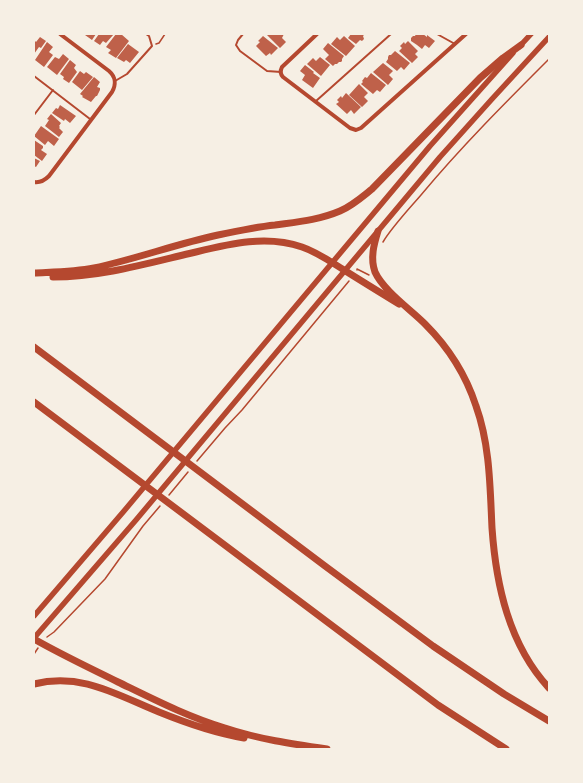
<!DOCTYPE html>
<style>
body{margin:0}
#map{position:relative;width:583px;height:783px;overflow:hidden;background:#f6efe4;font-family:"Exo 2",sans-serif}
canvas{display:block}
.frame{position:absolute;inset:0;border:35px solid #f6efe4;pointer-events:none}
</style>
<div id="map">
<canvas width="583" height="783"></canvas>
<div class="frame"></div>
</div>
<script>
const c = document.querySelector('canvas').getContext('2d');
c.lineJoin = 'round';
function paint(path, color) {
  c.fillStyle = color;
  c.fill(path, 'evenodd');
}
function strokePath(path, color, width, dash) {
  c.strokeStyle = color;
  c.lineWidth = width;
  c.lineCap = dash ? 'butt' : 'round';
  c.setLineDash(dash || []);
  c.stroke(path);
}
const building = new Path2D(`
 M86 34H96L92 40 85 35Z
 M99 34H114L106 43 103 41 100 45 94 41Z
 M116 34H121L129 41 116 58 108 53 111 50 106 47Z
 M269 34H284L282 38 286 42 280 48 267 35Z
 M351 34H365L363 36 364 39 362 41 360 40 356 44 348 38Z
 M416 34H423L427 37V35L435 41 429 48 425 45 422 49 417 45 411 41V38L413 36H415Z
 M263 36 278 48 271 55 270 53 266 56 256 46 260 42 258 41Z
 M344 36 355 46 346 56 331 44 337 37 340 40Z
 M40 37 46 41 41 48 39 47 34 54V40L36 42Z
 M408 41 418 51 415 54 418 57 412 63 399 51 402 48 400 46 404 42 405 44Z
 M47 42 53 47 49 52 53 55 44 67 35 60Z
 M328 43 344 56 342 59V61L341 62H339L337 64H335L333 66 325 59 329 55 323 49Z
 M128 44 139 52 130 63 126 60 124 62 117 58Z
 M395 51 410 63 404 70 401 67 397 71 386 62 388 59V57L389 55H391Z
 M63 54 69 59 57 75 47 67 55 57 59 59Z
 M320 57 330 65 321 76 307 64 313 58 316 61Z
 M70 60 76 65 74 68 77 72 69 83 63 79 64 77 60 74Z
 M383 63 393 71 389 75 393 79 388 85 373 72Z
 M305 65 314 72 313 73 320 78 313 88 302 80 305 75 300 71Z
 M80 71 84 74 86 72 93 77 82 90 72 82Z
 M371 73 386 85 380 92 377 90 373 94 361 84 363 82 362 81 365 77 367 78Z
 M94 77 100 82 97 87 100 88V90L97 96H96L91 102 82 97 83 96 80 94Z
 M359 84 368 93 364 97 368 101 362 107 349 95Z
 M346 93 361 107 354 114 351 110 347 114 336 104 339 102 337 100 341 96 342 98Z
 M60 105 76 116 70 123 65 119 64 121 52 113 56 108 58 109Z
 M51 114 61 123 59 126 60 127 59 128 63 132 59 137 45 126 49 120 47 119Z
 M41 126 59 139 54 146 48 141 45 145 34 136Z
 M34 140 43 146V148L41 150 47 154 42 161 34 155Z
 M34 158 40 161 36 167 34 166Z`);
const path = new Path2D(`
 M156 44 159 43 165 34
 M383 242C392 227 409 209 421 195 461 147 505 103 549 59
 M357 270V269L369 275
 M197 461 225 428 242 410 349 281
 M169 495 188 472
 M47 637 54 632 105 579 143 526 160 506
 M34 654 38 648`);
const service = new Path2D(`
 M243 34 238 40 236 45 240 51 267 71 281 72
 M437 34 455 44
 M34 76 90 119
 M115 81 127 74 152 46 149 36 146 34
 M316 101 391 34
 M34 115 53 90`);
const minor = new Path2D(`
 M317 34 282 67C280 71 280 74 283 77L350 128 356 130 361 128 466 34
 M34 182C40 183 45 180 49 176L112 92C116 85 116 77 109 71L60 34`);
const secondary = new Path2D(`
 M519 47 531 34
 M34 616 124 511 430 146 513 53
 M34 638 136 520 440 157 492 99 549 37`);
const motorway = new Path2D(`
 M378 231C374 244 370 258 375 272 383 290 411 310 425 324 448 347 466 375 476 406 490 445 490 487 492 528 496 585 509 645 549 688
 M34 273C54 272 74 272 94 268 136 259 176 244 218 235 237 231 256 227 275 225 296 222 319 220 340 211 352 206 362 197 372 189L480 78 503 58 521 45
 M53 277C96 277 138 266 179 256 219 247 261 233 302 247 317 252 331 262 344 270 363 282 381 293 399 304
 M34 347 325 566 433 646 504 694 549 721
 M34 402 438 705 506 749
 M34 639C62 655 90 668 118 682 153 699 188 717 225 728 258 739 292 744 327 749
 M34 684C81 672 117 695 159 712 186 723 215 733 244 738`);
paint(building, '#bf614a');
strokePath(path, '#b5482f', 1.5);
strokePath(service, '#b5482f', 2);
strokePath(minor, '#b5482f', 4);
strokePath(secondary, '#b5482f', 5.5);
strokePath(motorway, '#b5482f', 7);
</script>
